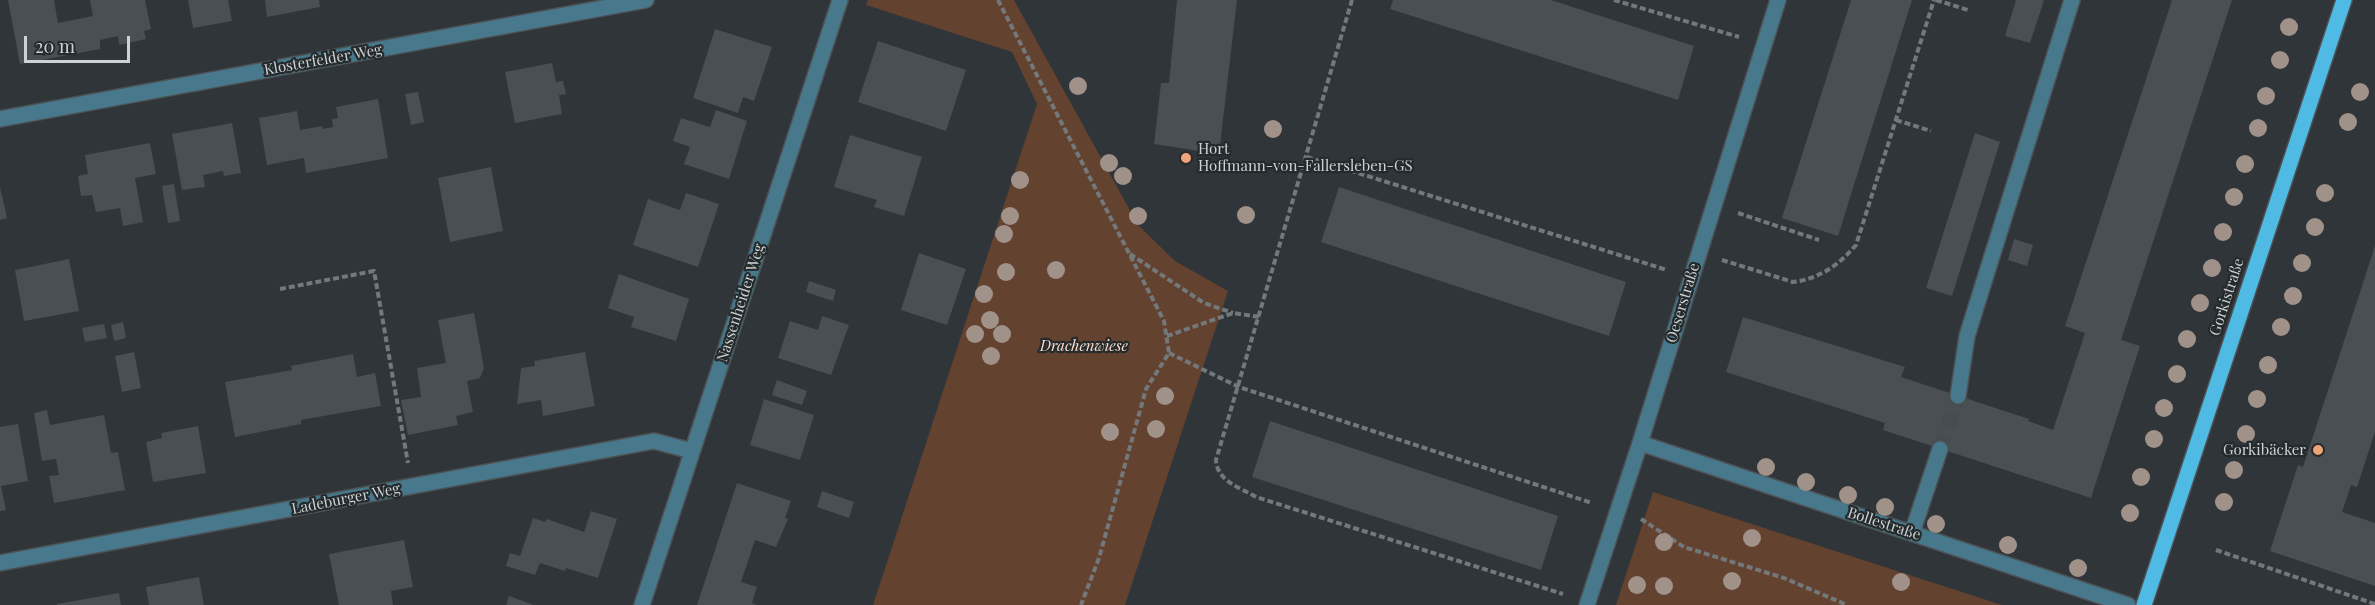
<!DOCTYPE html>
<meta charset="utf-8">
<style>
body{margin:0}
#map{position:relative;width:2375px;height:605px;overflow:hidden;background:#2f3538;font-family:"Playfair Display",serif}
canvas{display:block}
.scale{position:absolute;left:24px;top:36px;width:106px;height:27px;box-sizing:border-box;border:3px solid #ced2d4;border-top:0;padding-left:8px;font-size:18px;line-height:21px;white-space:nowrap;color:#ced2d4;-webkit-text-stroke:4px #252b2d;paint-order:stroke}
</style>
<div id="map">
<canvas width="2375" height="605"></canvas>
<div class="scale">20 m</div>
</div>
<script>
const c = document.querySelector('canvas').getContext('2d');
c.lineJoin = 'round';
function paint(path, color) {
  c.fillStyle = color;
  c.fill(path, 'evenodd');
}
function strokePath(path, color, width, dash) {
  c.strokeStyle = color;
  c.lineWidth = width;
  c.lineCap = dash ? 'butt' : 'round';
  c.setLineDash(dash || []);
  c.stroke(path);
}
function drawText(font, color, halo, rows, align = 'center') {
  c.font = font + ' "Playfair Display",serif';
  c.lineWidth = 4.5;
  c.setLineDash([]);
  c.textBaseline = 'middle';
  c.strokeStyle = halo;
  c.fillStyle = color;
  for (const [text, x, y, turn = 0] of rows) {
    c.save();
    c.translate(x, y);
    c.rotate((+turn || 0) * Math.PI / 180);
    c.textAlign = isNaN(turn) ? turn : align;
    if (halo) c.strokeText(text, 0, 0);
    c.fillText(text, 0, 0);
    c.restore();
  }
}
const green = new Path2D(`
 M868 0H1014L1138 225 1175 261 1228 291 1125 605H873L1037 104 1012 52 866 5Z
 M1653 492 2002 605H1616Z`);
const building = new Path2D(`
 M8 0H54L58 23 93 16 90 0H145L151 29 144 31 146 39 119 45 118 36 100 40V49L20 64Z
 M188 0H228L232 21 193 28Z
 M265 0H319L320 7 267 17Z
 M1177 0H1237L1219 154 1154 144 1161 83H1169Z
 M1393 0H1551L1694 46 1678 100 1390 9Z
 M1851 0H1912L1838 236 1782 218Z
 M2016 0H2044L2030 43 2005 36Z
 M2172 0H2232L2121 340 2140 346 2091 498 1883 430 1885 423 1726 372 1743 317 1905 367 1901 377 2029 419 2028 421 2053 430 2085 333 2065 326Z
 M715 29 772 47 754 101 743 97 738 113 693 98Z
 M878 41 966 70 946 131 858 102Z
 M552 63 556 82 563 81 566 94 559 95 562 114 515 123 505 72Z
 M418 92 424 122 411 125 405 94Z
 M378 99 388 158 306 173 304 158 267 165 259 118 297 111 300 130 322 126 323 129 333 127 332 119 338 118 336 107Z
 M716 110 747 121 729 179 684 164 690 147 673 141 681 118 710 127Z
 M232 123 241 173 224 176 223 171 203 175 205 187 182 190 172 134Z
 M1975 133 2000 142 1952 296 1926 288Z
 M850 135 922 157 904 216 874 207 877 200 834 187Z
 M150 143 156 174 135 178 143 222 123 226 120 208 96 212 92 195 81 196 78 176 88 174 85 155Z
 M491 167 503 231 450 242 438 178Z
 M174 184 180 221 168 223 162 186Z
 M0 187 7 218 0 220Z
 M1339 187 1626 282 1609 336 1321 242Z
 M686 193 719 204 698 267 633 245 648 199 680 210Z
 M2014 239 2033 245 2027 266 2008 260Z
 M2375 246V432L2357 487 2351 485 2342 512 2375 523V586L2270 551 2298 465 2303 467Z
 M919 253 966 269 947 325 901 310Z
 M69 259 79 311 24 321 15 270Z
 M619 274 689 299 676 341 631 327 634 317 608 308Z
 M809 281 836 290 833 301 806 292Z
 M474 313 484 368 480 378 467 381 473 412 456 416 458 425 408 435 401 400 421 397 417 368 446 363 438 320Z
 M822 316 849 325 831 375 778 358 790 321 818 330Z
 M123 322 126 338 114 341 111 325Z
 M104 324 107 338 85 342 82 328Z
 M134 352 141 388 122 392 115 356Z
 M585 352 595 406 543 416 541 400 517 404 521 368 535 366 534 361Z
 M353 354 357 377 375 373 381 406 301 420V424L235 437 225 382 292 370 291 366Z
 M777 380 807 391 802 405 772 395Z
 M764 399 814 415 800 460 750 445Z
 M47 410 50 425 104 415 111 453 118 452 125 490 54 503 49 476 59 475 56 459 42 461 34 413Z
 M1270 421 1558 516 1541 570 1252 477Z
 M18 424 28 481 1 486 6 510 0 511V427Z
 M198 426 206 473 153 482 146 442 162 438 161 433Z
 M737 483 791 501 785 518 788 519 776 547 755 540 741 582 757 587 752 603 757 605H697Z
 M822 491 854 502 849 518 817 507Z
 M591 511 617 519 598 578 566 568 565 571 540 563 535 575 506 566 510 553 520 556 533 518 545 522 547 519 584 532Z
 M404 540 413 587 391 591 393 605H339L329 554Z
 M199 577 204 605H149L146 587Z
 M119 593 121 605H57V604Z
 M509 596 534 605H506Z`);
const minorTunnel = new Path2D(`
 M1940 449 1958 396`);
const path = new Path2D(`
 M998 0 1164 321 1169 353 1146 389 1099 558 1081 605
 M1352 0 1216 460C1217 481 1239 487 1256 497L1563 594
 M1614 0 1739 37
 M1936 0 1968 10
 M1896 120 1931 131
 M1307 157 1667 270
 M1738 213 1819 240
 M1130 254 1204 303 1233 313
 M1722 260 1793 282C1819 279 1839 265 1856 245L1934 0
 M280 289 374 271 408 463
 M1167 336 1233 313 1260 317
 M1169 353 1239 387 1592 503
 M1641 519 1684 547 1784 578 1847 605
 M2216 550 2375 604`);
const minor = new Path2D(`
 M0 119 646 0
 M1958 396 1967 336 2072 0
 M1640 443 2128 605
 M1912 533 1940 449
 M0 563 654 441 692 451
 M642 605 840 0
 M1587 605 1640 443 1778 0`);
const major = new Path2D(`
 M2144 605 2344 0`);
const trees = [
 [2289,27],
 [2280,60],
 [1078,86],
 [2360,92],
 [2266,96],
 [2348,122],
 [2258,128],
 [1273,129],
 [1109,163],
 [2245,164],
 [1123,176],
 [1020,180],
 [2325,193],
 [2234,197],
 [1246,215],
 [1010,216],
 [1138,216],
 [2315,227],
 [2223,232],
 [1004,234],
 [2302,263],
 [2212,268],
 [1056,270],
 [1006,272],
 [984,294],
 [2293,296],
 [2200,303],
 [990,320],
 [2281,327],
 [975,334],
 [1002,334],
 [2187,339],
 [991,356],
 [2268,365],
 [2177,374],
 [1165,396],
 [2257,399],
 [2164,408],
 [1156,429],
 [1110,432],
 [2246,434],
 [2154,439],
 [1766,467],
 [2234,470],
 [2141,477],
 [1806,482],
 [1848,495],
 [2224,502],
 [1885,507],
 [2130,513],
 [1936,524],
 [1752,538],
 [1664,542],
 [2008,545],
 [2078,568],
 [1732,581],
 [1901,582],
 [1637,585],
 [1664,586]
];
const markers = [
 [1186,158,6,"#efa378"],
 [2318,450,6,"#efa378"]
];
const streetNames = [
 ["Klosterfelder Weg",323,60,-10],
 ["Gorkistraße",2227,297,-72],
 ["Nassenheider Weg",741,303,-72],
 ["Oeserstraße",1683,303,-73],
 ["Ladeburger Weg",346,499,-11],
 ["Bollestraße",1884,524,18]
];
const poiNames = [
 ["Hort",1198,149],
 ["Hoffmann-von-Fallersleben-GS",1198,166],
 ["Gorkibäcker",2306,450,"right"]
];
const parkNames = [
 ["Drachenwiese",1084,346]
];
paint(green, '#63422f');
paint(building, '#494f52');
strokePath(minorTunnel, '#474d4f', 15, [15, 8]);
strokePath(minor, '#4c5154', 18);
strokePath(major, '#4c5154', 18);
strokePath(path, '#73787b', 4, [6, 3]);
strokePath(minor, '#48788c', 15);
strokePath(major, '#4fbae4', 15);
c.fillStyle = '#a09189';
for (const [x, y] of trees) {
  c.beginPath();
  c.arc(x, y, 9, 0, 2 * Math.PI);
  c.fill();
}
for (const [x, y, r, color] of markers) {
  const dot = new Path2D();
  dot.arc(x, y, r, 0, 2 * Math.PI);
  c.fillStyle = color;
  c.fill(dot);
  strokePath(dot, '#252b2d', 2);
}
drawText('15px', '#ced2d4', '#252b2d', streetNames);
drawText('15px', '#ced2d4', '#252b2d', poiNames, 'left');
drawText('italic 15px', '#fdddcc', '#252b2d', parkNames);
</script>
